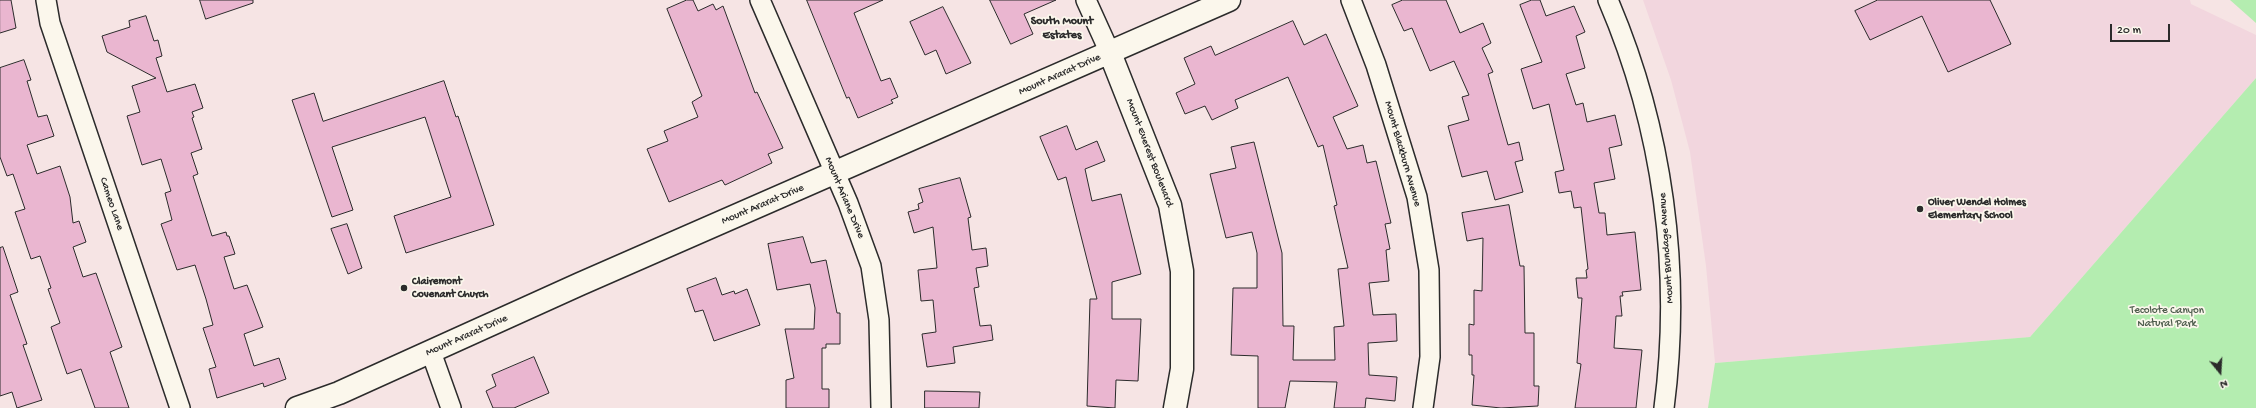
<!DOCTYPE html>
<style>
body{margin:0}
#map{position:relative;width:2256px;height:408px;overflow:hidden;background:#f6e4e4;font-family:"Gochi Hand",sans-serif}
canvas{display:block}
.north{position:absolute;left:2200px;top:352px;width:40px;height:40px;-webkit-text-stroke:3px #fbf7ec;paint-order:stroke;rotate:162deg;font-size:11px;font-weight:700;line-height:16px;text-align:center;color:#2b2b2b}
.north::after{content:'';display:block;margin:auto;width:14px;height:18px;background:#2b2b2b;clip-path:polygon(50% 0,100% 100%,50% 72%,0 100%)}
.scale{position:absolute;left:2110px;top:24px;width:60px;height:18px;box-sizing:border-box;border:2px solid #2b2b2b;border-top:0;padding-left:5px;font-size:12px;line-height:14px;white-space:nowrap;color:#2b2b2b;-webkit-text-stroke:3px #fbf7ec;paint-order:stroke}
</style>
<div id="map">
<canvas width="2256" height="408"></canvas>
<div class="north">N</div>
<div class="scale">20 m</div>
</div>
<script>
const c = document.querySelector('canvas').getContext('2d');
c.lineJoin = 'round';
function paint(path, color) {
  c.fillStyle = color;
  c.fill(path, 'evenodd');
}
function strokePath(path, color, width, dash) {
  c.strokeStyle = color;
  c.lineWidth = width;
  c.lineCap = dash ? 'butt' : 'round';
  c.setLineDash(dash || []);
  c.stroke(path);
}
function drawText(font, color, halo, rows, align = 'center') {
  c.font = font + ' "Gochi Hand",sans-serif';
  c.lineWidth = 3.5;
  c.setLineDash([]);
  c.textBaseline = 'middle';
  c.strokeStyle = halo;
  c.fillStyle = color;
  for (const [text, x, y, turn = 0] of rows) {
    c.save();
    c.translate(x, y);
    c.rotate((+turn || 0) * Math.PI / 180);
    c.textAlign = isNaN(turn) ? turn : align;
    if (halo) c.strokeText(text, 0, 0);
    c.fillText(text, 0, 0);
    c.restore();
  }
}
const built = new Path2D(`
 M1643 0H2190L2191 4 2256 35V78L2030 337 1715 363 1706 266 1690 152 1671 80Z`);
const green = new Path2D(`
 M2230 0H2256V23Z
 M2256 78V408H1708L1715 363 2030 337Z`);
const building = new Path2D(`
 M0 0H11L16 28 0 33Z
 M200 0H253V3L206 19Z
 M687 0H693L698 11 713 4 716 10 723 6 755 93 757 92 783 148 768 154 772 163 725 185 722 180 669 202 647 149 668 141 664 131 698 117 692 102 702 96 667 9Z
 M807 0H883L854 13 881 81 890 78 898 97 891 100 893 103 858 118 849 97 847 98Z
 M990 0H1056L1024 14 1033 34 1011 44Z
 M1403 0H1446L1460 33 1483 23 1491 43 1482 48 1493 72 1488 74 1508 145 1519 142 1523 160 1515 162 1523 192 1495 200 1487 171 1462 177 1448 126 1469 120 1462 97 1469 95 1454 61 1430 71 1412 28 1404 31 1392 5Z
 M1532 0H1540L1546 16 1574 6 1585 32 1576 36 1585 68 1566 74 1576 105 1583 103 1587 122 1615 115 1622 145 1609 148 1615 179 1594 183 1599 213H1605L1607 235 1635 232 1641 290 1622 292 1623 296H1620L1622 316H1616L1614 348 1642 350 1636 408H1575L1581 364 1577 363 1582 298H1578L1576 278H1587L1586 270 1588 269 1581 207 1574 208 1571 191 1559 193 1555 172 1564 170 1549 104 1533 109 1521 69 1542 62 1520 5Z
 M1878 0H1990L2011 44 1948 72 1922 16 1870 40 1855 11Z
 M943 7 971 63 946 74 936 50 925 55 910 22Z
 M146 16 154 41 158 40 162 56 156 58 167 92 195 84 203 108 192 112 194 117 192 118 202 149 191 153 198 174 193 176 212 236 226 232 227 236H229L235 254 224 257 234 289 247 285 263 327 244 334 254 366 279 358 286 379 264 387 263 383 217 398 209 369 216 367 203 328 213 325 206 299 195 265 177 270 161 224 172 220 165 193 171 191 161 159 142 165 127 116 140 112 132 86 156 78 107 52 102 36 130 27 129 21Z
 M1293 21 1304 45 1326 34 1358 106 1333 117 1347 149 1363 145 1367 163 1376 161 1391 223 1385 224 1390 249 1386 250 1389 281 1369 283 1373 315 1396 314 1397 341 1368 343 1369 375 1397 377 1395 401 1366 398 1365 408H1334L1337 382 1290 381 1285 408H1258V356L1231 355 1233 288H1257V253L1252 232 1226 238 1210 174 1236 168 1231 147 1254 142 1282 253 1283 326H1294L1293 360H1335L1334 327 1344 326 1338 269 1348 268 1334 206 1337 205 1323 145 1318 147 1288 77 1235 100 1238 108 1212 120 1205 106 1185 114 1176 93 1195 84 1184 58 1211 46 1215 55Z
 M24 60 31 80 27 81 38 117 47 115 54 136 27 145 37 174 60 166 70 197 73 223 79 221 86 242 73 247 83 277 96 273 122 347 110 352 129 408H95L81 369 67 374 51 327 60 323 48 289 51 288 40 256 31 259 15 212 25 209 13 174 7 176 0 157V68Z
 M444 81 456 117 458 116 494 225 406 253 394 216 451 197 425 117 332 147 353 210 332 217 292 100 314 93 323 121Z
 M1067 126 1076 150 1097 141 1105 161 1085 169 1092 201 1121 194 1141 274 1112 282V319H1141L1138 381 1116 380 1115 408 1087 406 1090 299H1097L1066 177 1058 180 1040 137Z
 M960 178 971 217 968 218 972 250 986 248 988 266 976 268 979 287 974 288 980 326 991 325 993 340 953 347 955 363 927 367 922 334 936 332 933 300 921 301 918 270 937 268 933 227 914 233 908 212 919 209 918 204 923 202 919 189Z
 M1509 205 1520 266H1524L1525 333H1534V386H1539L1538 406 1501 408 1472 405 1474 375H1472V355H1469V324L1474 325V290L1482 291 1483 238 1467 241 1462 213Z
 M347 224 362 268 348 274 331 229Z
 M803 237 811 263 826 260 837 313H840V344H826V348H822V389H829V408H786V380L794 378 785 329H814L815 308 810 284 777 290 768 244Z
 M3 247 18 292 10 295 27 344 23 345 42 400 17 408 12 392 0 396V248Z
 M716 278 722 295 734 291 735 294 747 289 760 325 714 341 703 310 695 312 687 289Z
 M534 357 549 393 514 408H493L486 391 496 386 492 375Z
 M925 391 980 392 979 408H925Z`);
const street = new Path2D(`
 M46 0 50 23 180 408
 M760 0 848 203 871 266 879 320 881 408
 M1086 0 1110 53
 M1351 0 1376 65 1417 197 1429 270 1430 357 1423 408
 M1608 0C1663 128 1682 270 1664 408
 M431 352 451 408`);
const secondary = new Path2D(`
 M1110 53 1170 205 1182 271V369L1175 408
 M297 408 339 393 580 284 1229 0`);
const markers = [
 [1920,209,4,"#2b2b2b"],
 [404,288,4,"#2b2b2b"]
];
const streetNames = [
 ["Mount Ararat Drive",1060,75,-24],
 ["Mount Everest Boulevard",1149,153,69],
 ["Mount Blackburn Avenue",1402,154,74],
 ["Mount Ariane Drive",844,198,67],
 ["Cameo Lane",111,204,71],
 ["Mount Ararat Drive",763,205,-23],
 ["Mount Brundage Avenue",1667,248,-94],
 ["Mount Ararat Drive",467,336,-24]
];
const poiNames = [
 ["Oliver Wendel Holmes",1928,203],
 ["Elementary School",1928,216],
 ["Clairemont",412,282],
 ["Covenant Church",412,295]
];
const parkNames = [
 ["Tecolote Canyon",2167,311],
 ["Natural Park",2167,324]
];
const neighbourhoodNames = [
 ["South Mount",1062,22],
 ["Estates",1062,36]
];
paint(built, '#f2d6de');
paint(green, '#b4edb0');
paint(building, '#eab6d0');
strokePath(building, '#2b2b2b', 1);
strokePath(street, '#2b2b2b', 22);
strokePath(secondary, '#2b2b2b', 25);
strokePath(street, '#fbf7ec', 19);
strokePath(secondary, '#fbf7ec', 22);
for (const [x, y, r, color] of markers) {
  const dot = new Path2D();
  dot.arc(x, y, r, 0, 2 * Math.PI);
  c.fillStyle = color;
  c.fill(dot);
  strokePath(dot, '#fbf7ec', 1.5);
}
drawText('11px', '#2b2b2b', '#fbf7ec', streetNames);
drawText('bold 11px', '#2b2b2b', '#fbf7ec', poiNames, 'left');
drawText('11px', '#4d5c4c', '#fbf7ec', parkNames);
drawText('bold 12px', '#2b2b2b', '#fbf7ec', neighbourhoodNames);
</script>
